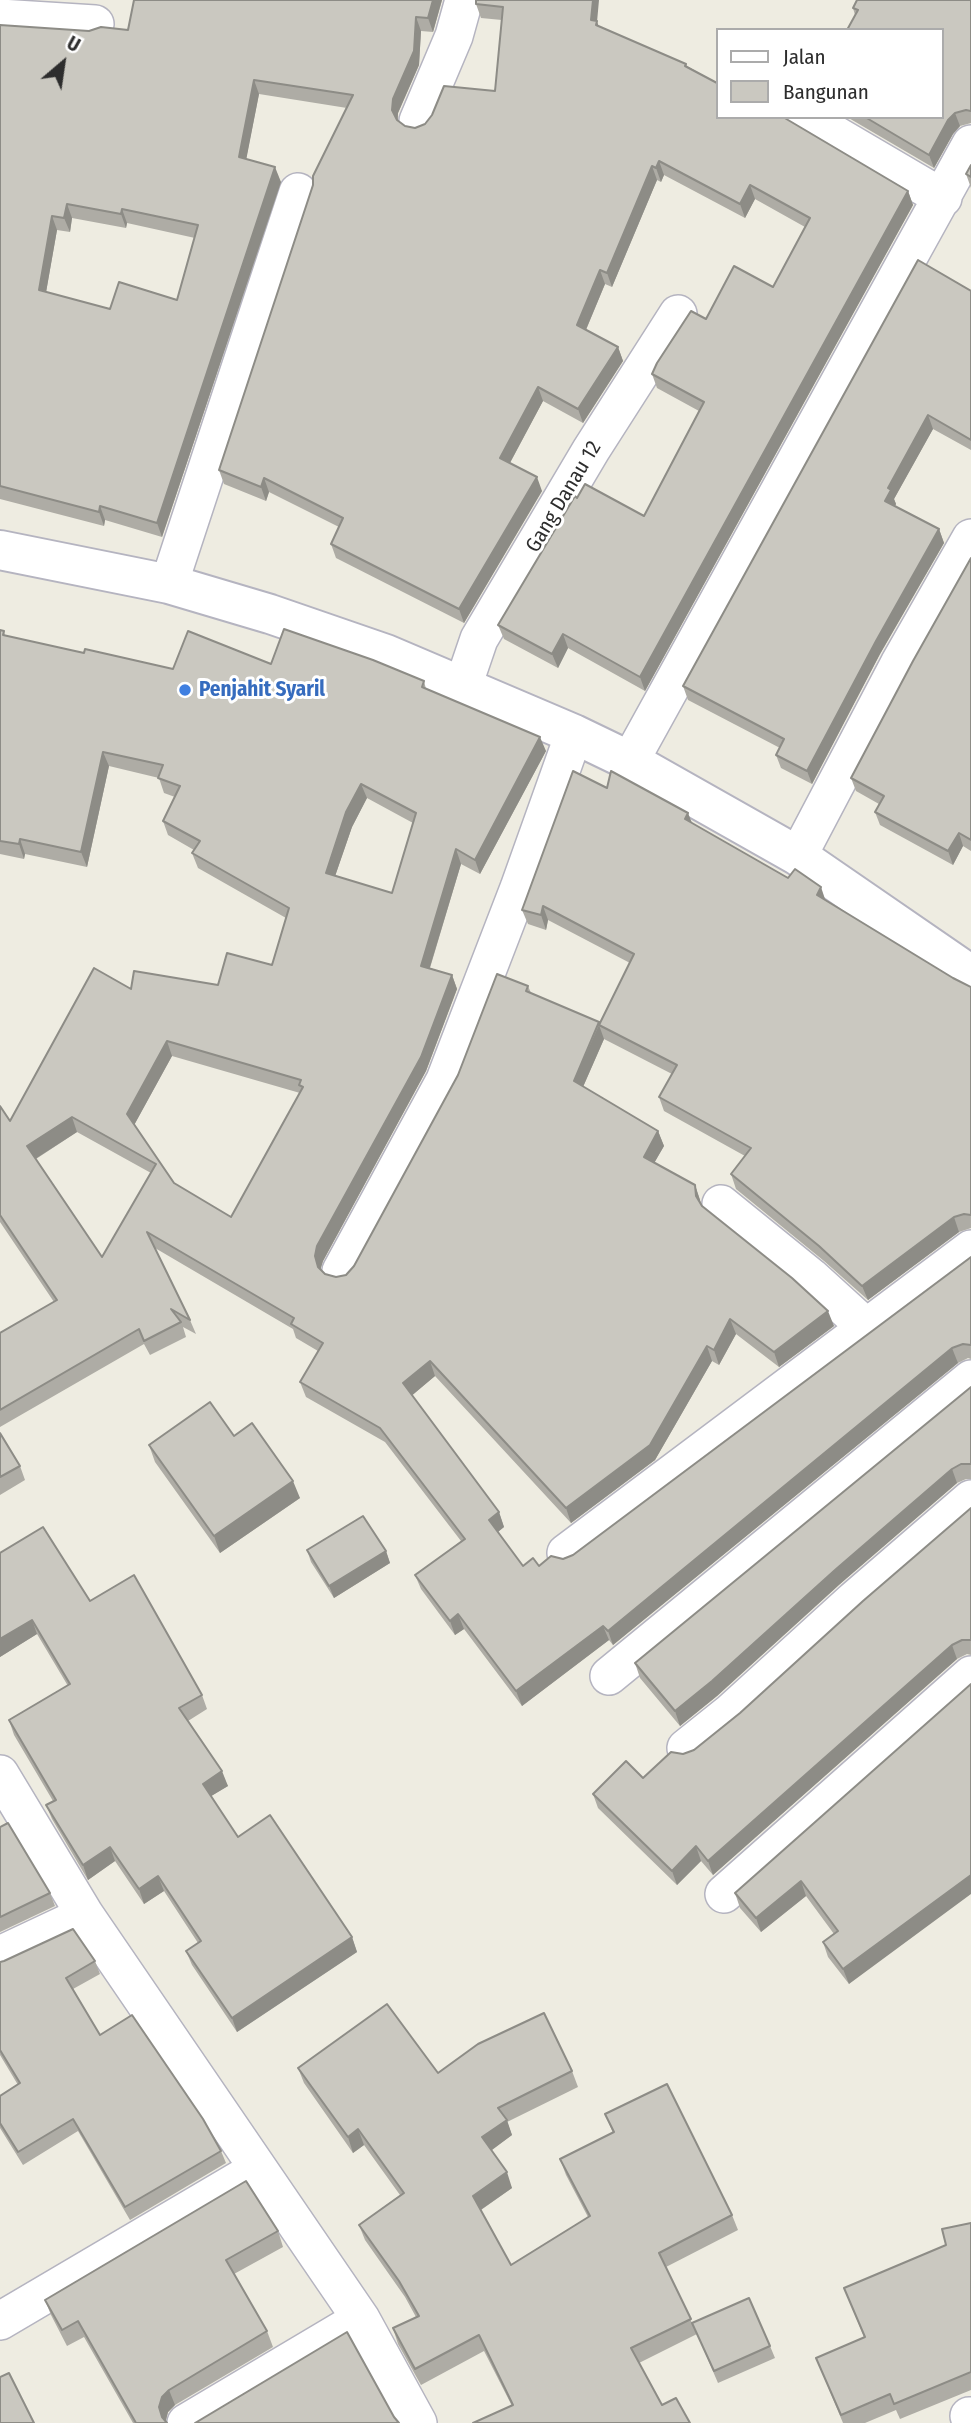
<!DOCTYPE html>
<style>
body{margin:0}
#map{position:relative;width:971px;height:2423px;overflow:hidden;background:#eeece1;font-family:"Fira Sans Condensed",sans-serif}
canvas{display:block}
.legend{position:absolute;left:716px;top:28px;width:228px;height:91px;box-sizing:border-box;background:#fff;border:2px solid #ababab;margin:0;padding:9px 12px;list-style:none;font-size:21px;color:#2d2d2d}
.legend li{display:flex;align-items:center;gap:14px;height:35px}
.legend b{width:35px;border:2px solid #ababab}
.north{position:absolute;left:28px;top:28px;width:70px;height:70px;-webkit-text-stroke:5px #fff;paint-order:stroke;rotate:29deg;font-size:19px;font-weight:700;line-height:28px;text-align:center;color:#2d2d2d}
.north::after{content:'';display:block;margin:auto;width:24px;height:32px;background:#2d2d2d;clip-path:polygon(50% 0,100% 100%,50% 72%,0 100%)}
</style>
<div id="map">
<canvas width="971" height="2423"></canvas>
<ul class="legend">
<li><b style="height:9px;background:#fff"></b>Jalan</li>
<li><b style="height:19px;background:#cac8c0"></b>Bangunan</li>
</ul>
<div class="north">U</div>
</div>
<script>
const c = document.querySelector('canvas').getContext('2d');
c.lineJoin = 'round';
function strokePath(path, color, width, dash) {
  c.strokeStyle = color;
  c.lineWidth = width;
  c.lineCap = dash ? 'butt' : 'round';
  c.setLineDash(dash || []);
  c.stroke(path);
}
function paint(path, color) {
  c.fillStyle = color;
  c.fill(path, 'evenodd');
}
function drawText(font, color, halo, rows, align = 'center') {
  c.font = font + ' "Fira Sans Condensed",sans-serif';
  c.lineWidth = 6;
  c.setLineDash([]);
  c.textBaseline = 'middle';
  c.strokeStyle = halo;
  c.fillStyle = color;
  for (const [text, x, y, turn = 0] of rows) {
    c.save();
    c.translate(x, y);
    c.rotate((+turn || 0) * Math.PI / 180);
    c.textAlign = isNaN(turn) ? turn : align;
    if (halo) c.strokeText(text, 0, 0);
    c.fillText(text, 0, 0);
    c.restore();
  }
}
const minor = new Path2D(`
 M0 18 95 24
 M805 117 943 198
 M418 121 454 36 464 0
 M169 584 298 192
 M463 686 479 639 591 450 678 314
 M630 761 971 144
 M798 856 899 664 971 538
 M721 1204 811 1277 867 1328
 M341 1271 445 1080 519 888 574 734
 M566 1553 971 1249
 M609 1676 971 1379
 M686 1748 731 1712 854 1600 971 1499
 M0 1774 85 1915 361 2319 418 2423
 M724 1894 971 1675
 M0 1955 85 1915
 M0 2321 258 2169
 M969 2416 971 2421
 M186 2423 361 2319`);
const tertiary = new Path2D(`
 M0 550 169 584 270 614 386 654 574 734 630 761 798 856 971 975`);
const wall = new Path2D(`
 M442 0 433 32 421 31 419 65 398 113V121L405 126 415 128 425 124 495 91 502 20 481 18 476 4V0L597 22 599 27 686 64 687 66 908 191 913 205 645 691 568 648 558 668 504 639 498 625 577 498 644 516 699 411 657 388 652 374 706 319 773 287 805 227 755 199 745 218 664 175 661 182 657 180 612 287 605 284 586 330 618 347 623 361 583 423 543 401 510 463 542 491 464 623 336 558 331 544 339 527 269 492 266 501 224 484 219 470 347 108 259 94 246 159 281 182 162 537 105 520 104 526 0 499V25L89 31 128 30ZM72 218 126 228 127 223 195 238 177 300 110 309 46 292 57 230 70 232Z
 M971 0V123L960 126 953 134 934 168 847 117H941L855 15 853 8Z
 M971 165V188L966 174Z
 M971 291V450L933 429 894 499 896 504 895 506 939 529 944 543 880 654 812 784 781 768 776 755 780 748 688 700 683 686Z
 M971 558V851L963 846 953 865 880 825 875 812 879 804 856 791 851 778Z
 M0 630 4 631 5 636 84 653 173 669 271 664 424 681 426 689 546 751 480 874 461 864 430 968 452 975 457 989 426 1071 323 1261 320 1270 325 1274 336 1277 346 1275 354 1266 528 986 531 993 600 1023 630 963 548 920 546 930 528 924 522 910 607 788 692 823 826 901 953 978 971 987V1228L959 1232 868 1300 824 1261 736 1189 731 1174 745 1156 664 1111 659 1097 672 1074 604 1039 583 1087 658 1131 664 1146 654 1163 695 1185 702 1206 834 1326 779 1367 736 1334 719 1365 712 1361 655 1460 571 1523 435 1376 412 1395 499 1512 504 1527 498 1532 523 1566H539L573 1555 971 1257V1359L968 1358 958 1363 613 1645 609 1640 522 1706 464 1629 455 1635 421 1589 415 1575 461 1541 385 1442 306 1397 300 1382 318 1351 296 1338 293 1329 155 1248 190 1320 196 1334 183 1327 186 1337 150 1355 144 1344 0 1427V1333L54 1302 0 1222V1106L10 1121 131 989 218 985 272 965 286 918 198 868 192 853 194 850 168 835 163 821 175 797 164 793 159 778 109 766 87 867 25 854 24 859 0 854ZM367 798 413 823 392 893 335 876 352 827ZM172 1056 300 1093 231 1217 174 1183 134 1125ZM77 1132 151 1173 102 1257 36 1159Z
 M971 1387V1479H966L957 1483 840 1584 717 1696 680 1726 640 1678 635 1663Z
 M0 1433 20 1466 25 1480 0 1495Z
 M234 1436 300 1498 220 1553 155 1462 149 1445Z
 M971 1508V1655L967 1654 957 1659 713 1875 701 1861 677 1885 598 1808 593 1794 643 1778 683 1754 694 1750 740 1713Z
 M307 1550 386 1551 390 1563 334 1598 311 1562Z
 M0 1553 90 1601 202 1695 207 1709 188 1721 228 1786 211 1796 238 1837 352 1937 357 1952 237 2032 192 1965 186 1951 198 1943 164 1891 144 1904 115 1861 88 1880 52 1819 46 1805 53 1801 14 1735 9 1720 68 1686 37 1634 0 1657Z
 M971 1684 849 1984 828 1957 823 1942 834 1934 806 1896 761 1932 740 1908 735 1893Z
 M0 1827 50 1893 55 1906 0 1932Z
 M95 1961 100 1974 73 1989 100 2035 221 2151 226 2163 130 2220 78 2131 23 2165 0 2128V2096L18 2085 0 2055V1962Z
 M298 2068 438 2073 572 2071 578 2087 507 2122 512 2135 491 2150 512 2188 481 2210 511 2265 588 2217 566 2175 560 2159 613 2133 605 2114 732 2215 738 2230 666 2267 692 2323 770 2346 775 2358 718 2383 697 2334 639 2363 662 2405 512 2406 484 2351 421 2385 398 2344 393 2328 416 2317 405 2297 365 2240 359 2225 400 2195 364 2145 353 2153 304 2083Z
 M971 2223V2390L900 2419 896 2410 865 2423H843L816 2358 864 2337 844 2288 946 2245Z
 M278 2231 283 2247 234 2274 267 2331 273 2347 175 2405 168 2412 166 2421 167 2423H133L84 2337 67 2346 51 2315 45 2300Z`);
const shadedWall = new Path2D(`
 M433 0H442L433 32 428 18Z
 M593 0H599L597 22 602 35 591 20Z
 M416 17 421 31 419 65 398 113 397 124 392 110 393 99Z
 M254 80 259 94 244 171 239 157Z
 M955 113 960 126 953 134 934 168 929 155 948 120Z
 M659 161 664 175 661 182 656 168Z
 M652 166 657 180 612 287 607 273Z
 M275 167 281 182 162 537 157 523Z
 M750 185 755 199 745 218 740 204Z
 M908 191 913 205 645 691 640 677Z
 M67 204 72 218 70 232 64 218Z
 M122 209 127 223 126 228 121 214Z
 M52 216 57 230 44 304 39 290Z
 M600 270 605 284 582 339 577 325Z
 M618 347 623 361 583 423 578 409Z
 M538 387 543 401 505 472 500 458Z
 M928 415 933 429 894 499 896 504 890 515 885 501 888 488Z
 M537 477 542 491 464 623 459 609Z
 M264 478 269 492 266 501 261 487Z
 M100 506 105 520 104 526 99 512Z
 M939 529 944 543 880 654 812 784 807 771 876 641Z
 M563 634 568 648 558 668 552 654Z
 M540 737 546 751 480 874 475 860Z
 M103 752 109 766 87 867 81 852Z
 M361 784 367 798 352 827 331 888 326 873 346 812Z
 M688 813 694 828 685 819Z
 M959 833 963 846 953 865 948 851Z
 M20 839 25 854 24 859 19 844Z
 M456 849 461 864 426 980 421 966Z
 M821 887 826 902 817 895Z
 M543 906 548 920 546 930 541 915Z
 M452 975 457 989 426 1071 323 1261 320 1271 318 1267 315 1256 317 1246Z
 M599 1025 604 1039 579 1096 574 1081Z
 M167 1041 172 1056 132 1129 127 1114Z
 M72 1117 77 1132 32 1161 27 1146Z
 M658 1131 664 1146 649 1172 644 1157Z
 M695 1185 700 1200 701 1211 696 1196Z
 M954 1217 959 1232 868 1300 862 1286Z
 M828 1311 834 1326 779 1367 774 1352Z
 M730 1319 736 1334 719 1365 714 1350Z
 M707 1346 712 1361 655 1460 571 1523 566 1508Z
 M952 1348 958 1363 613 1645 608 1631Z
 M430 1361 435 1376 409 1398 403 1383Z
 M952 1469 957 1483 840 1584 717 1696 680 1726 675 1711 835 1570Z
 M293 1481 300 1498 220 1553 214 1536Z
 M499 1512 504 1527 494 1535 489 1520Z
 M386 1551 390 1563 334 1598 329 1586Z
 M458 1614 464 1629 455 1635 450 1621Z
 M32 1620 37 1634 0 1657V1639Z
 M603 1626 609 1640 522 1706 516 1691Z
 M952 1645 957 1659 713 1875 708 1861Z
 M222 1771 228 1786 208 1798 203 1784Z
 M696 1846 701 1861 677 1885 672 1871Z
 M110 1847 115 1861 88 1880 83 1865Z
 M971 1875V1894L849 1984 843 1969Z
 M158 1876 164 1891 144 1904 139 1889Z
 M801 1881 806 1896 761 1932 756 1918Z
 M352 1937 357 1952 237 2032 232 2018Z
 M507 2120 512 2135 488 2153 482 2137Z
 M358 2129 364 2145 353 2153 348 2137Z
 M507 2172 512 2188 479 2211 473 2196Z
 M169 2390 175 2405 168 2412 165 2423H164L159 2407 162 2397Z`);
const building = new Path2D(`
 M134 0H433L428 18 416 17 414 51 393 99 392 110 397 120 405 126 415 128 425 124 432 115 444 86 495 91 503 7 476 4V0H593L591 20 597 21 596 25 686 64 685 66 717 83V117H783L908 191 640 677 563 634 552 654 498 625 575 496 577 498 585 484 644 516 704 402 652 374 657 363 691 311 706 319 734 266 773 287 810 218 750 185 740 204 659 161 656 168 652 166 607 273 600 270 577 325 618 347 578 409 538 387 500 458 537 477 459 609 331 544 343 518 264 478 261 487 219 470 313 185V176L353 95 254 80 239 157 275 167 157 523 100 506 99 512 0 486V25L89 31 101 27 128 30ZM67 204 121 214 122 209 198 225 177 300 119 282 110 309 39 290 52 216 64 218Z
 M857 0H971V111L966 110 955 113 948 120 929 155 865 117H941V30H847L858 10 853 8Z
 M971 165V177L966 174Z
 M918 260 971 291V440L928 415 888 488 891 490 885 501 939 529 876 641 807 771 776 755 784 739 683 686Z
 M971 558V840L959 833 948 851 875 812 884 796 851 778 913 661Z
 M284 629 373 660 424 681 422 687 540 737 475 860 456 849 421 966 452 975 421 1057 317 1246 315 1256 318 1267 325 1274 336 1277 346 1275 354 1266 458 1075 497 974 528 986 526 991 599 1022 574 1081 658 1131 644 1157 695 1185 696 1196 702 1206 792 1278 828 1311 774 1352 730 1319 714 1350 707 1346 650 1445 566 1508 430 1361 403 1383 499 1512 489 1520 523 1566 533 1558 539 1566 551 1556 563 1559 573 1555 971 1257V1345L963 1344 952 1348 608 1631 603 1626 516 1691 458 1614 450 1621 415 1575 465 1539 380 1428 300 1382 323 1343 291 1324 294 1318 147 1232 190 1320 171 1309 181 1322 144 1341 139 1329 0 1410V1333L57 1300 0 1215V1106L10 1121 94 968 131 989 134 971 218 985 227 953 272 965 289 908 192 853 200 841 163 821 180 786 158 778 163 765 103 752 81 852 20 839 19 844 0 841V630L4 631 3 635 84 653 85 649 173 669 188 631 271 664ZM361 784 416 813 392 893 326 873 346 812ZM167 1041 301 1080 299 1085 303 1087 231 1217 174 1183 127 1114ZM72 1117 156 1164 102 1257 27 1146Z
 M573 771 607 788 611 771 688 813 685 819 788 878 795 869 821 887 817 895 953 978 971 987V1215L964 1214 954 1217 862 1286 819 1246 731 1174 751 1148 659 1097 677 1065 599 1025 634 954 543 906 541 915 522 910Z
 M971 1387V1464H961L952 1469 835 1570 712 1681 675 1711 635 1663Z
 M210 1402 234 1436 252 1423 293 1481 214 1536 149 1445Z
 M0 1433 20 1466 0 1477Z
 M971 1508V1640H962L952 1645 708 1861 696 1846 672 1871 593 1794 626 1761 643 1778 671 1752 683 1754 694 1750 740 1713 863 1601Z
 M363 1516 386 1551 329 1586 307 1550Z
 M43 1527 90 1601 134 1575 202 1695 179 1708 222 1771 203 1784 238 1837 270 1815 352 1937 232 2018 186 1951 201 1941 158 1876 139 1889 110 1847 83 1865 46 1805 56 1800 9 1720 70 1684 32 1620 0 1639V1553Z
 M971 1684V1875L843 1969 823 1942 838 1931 801 1881 756 1918 735 1893Z
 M8 1823 50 1893 0 1917V1827Z
 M73 1929 95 1961 66 1978 100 2035 132 2015 203 2119 221 2151 125 2207 73 2119 18 2152 0 2123V2096L20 2083 0 2050V1962L4 1961Z
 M387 2004 438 2073 478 2044 544 2013 572 2071 498 2108 507 2120 482 2137 507 2172 473 2196 511 2265 590 2216 560 2159 614 2132 605 2114 667 2084 732 2215 659 2253 691 2319 631 2348 662 2405 676 2398 690 2423H473L513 2405 479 2335 415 2369 393 2328 419 2316 399 2281 359 2225 404 2193 358 2129 348 2137 298 2068Z
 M246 2181 278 2231 226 2260 267 2331 169 2390 162 2397 159 2407 162 2417 167 2423H136L78 2321 62 2330 45 2300Z
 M971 2223V2372L894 2404 890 2394 841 2415 816 2358 865 2337 844 2288 946 2245 942 2229Z
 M749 2298 770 2346 714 2371 692 2323Z
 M347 2332 394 2417 399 2423H195Z
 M9 2373 34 2423H0V2377Z`);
const markers = [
 [185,690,7,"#3f7fe0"]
];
const streetNames = [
 ["Gang Danau 12",564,497,-59]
];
const shopNames = [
 ["Penjahit Syaril",199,690]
];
strokePath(minor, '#b5b4c0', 40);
strokePath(tertiary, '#b5b4c0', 42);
strokePath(minor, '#fff', 37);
strokePath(tertiary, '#fff', 38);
paint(wall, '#aeaca5');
paint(shadedWall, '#8d8c86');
paint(building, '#cac8c0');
strokePath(building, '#8d8c86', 2);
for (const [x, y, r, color] of markers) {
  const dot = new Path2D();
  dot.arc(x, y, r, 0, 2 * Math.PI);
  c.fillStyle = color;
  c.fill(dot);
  strokePath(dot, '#fff', 2.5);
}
drawText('21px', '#2d2d2d', '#fff', streetNames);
drawText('bold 21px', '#366cbe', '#fff', shopNames, 'left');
</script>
